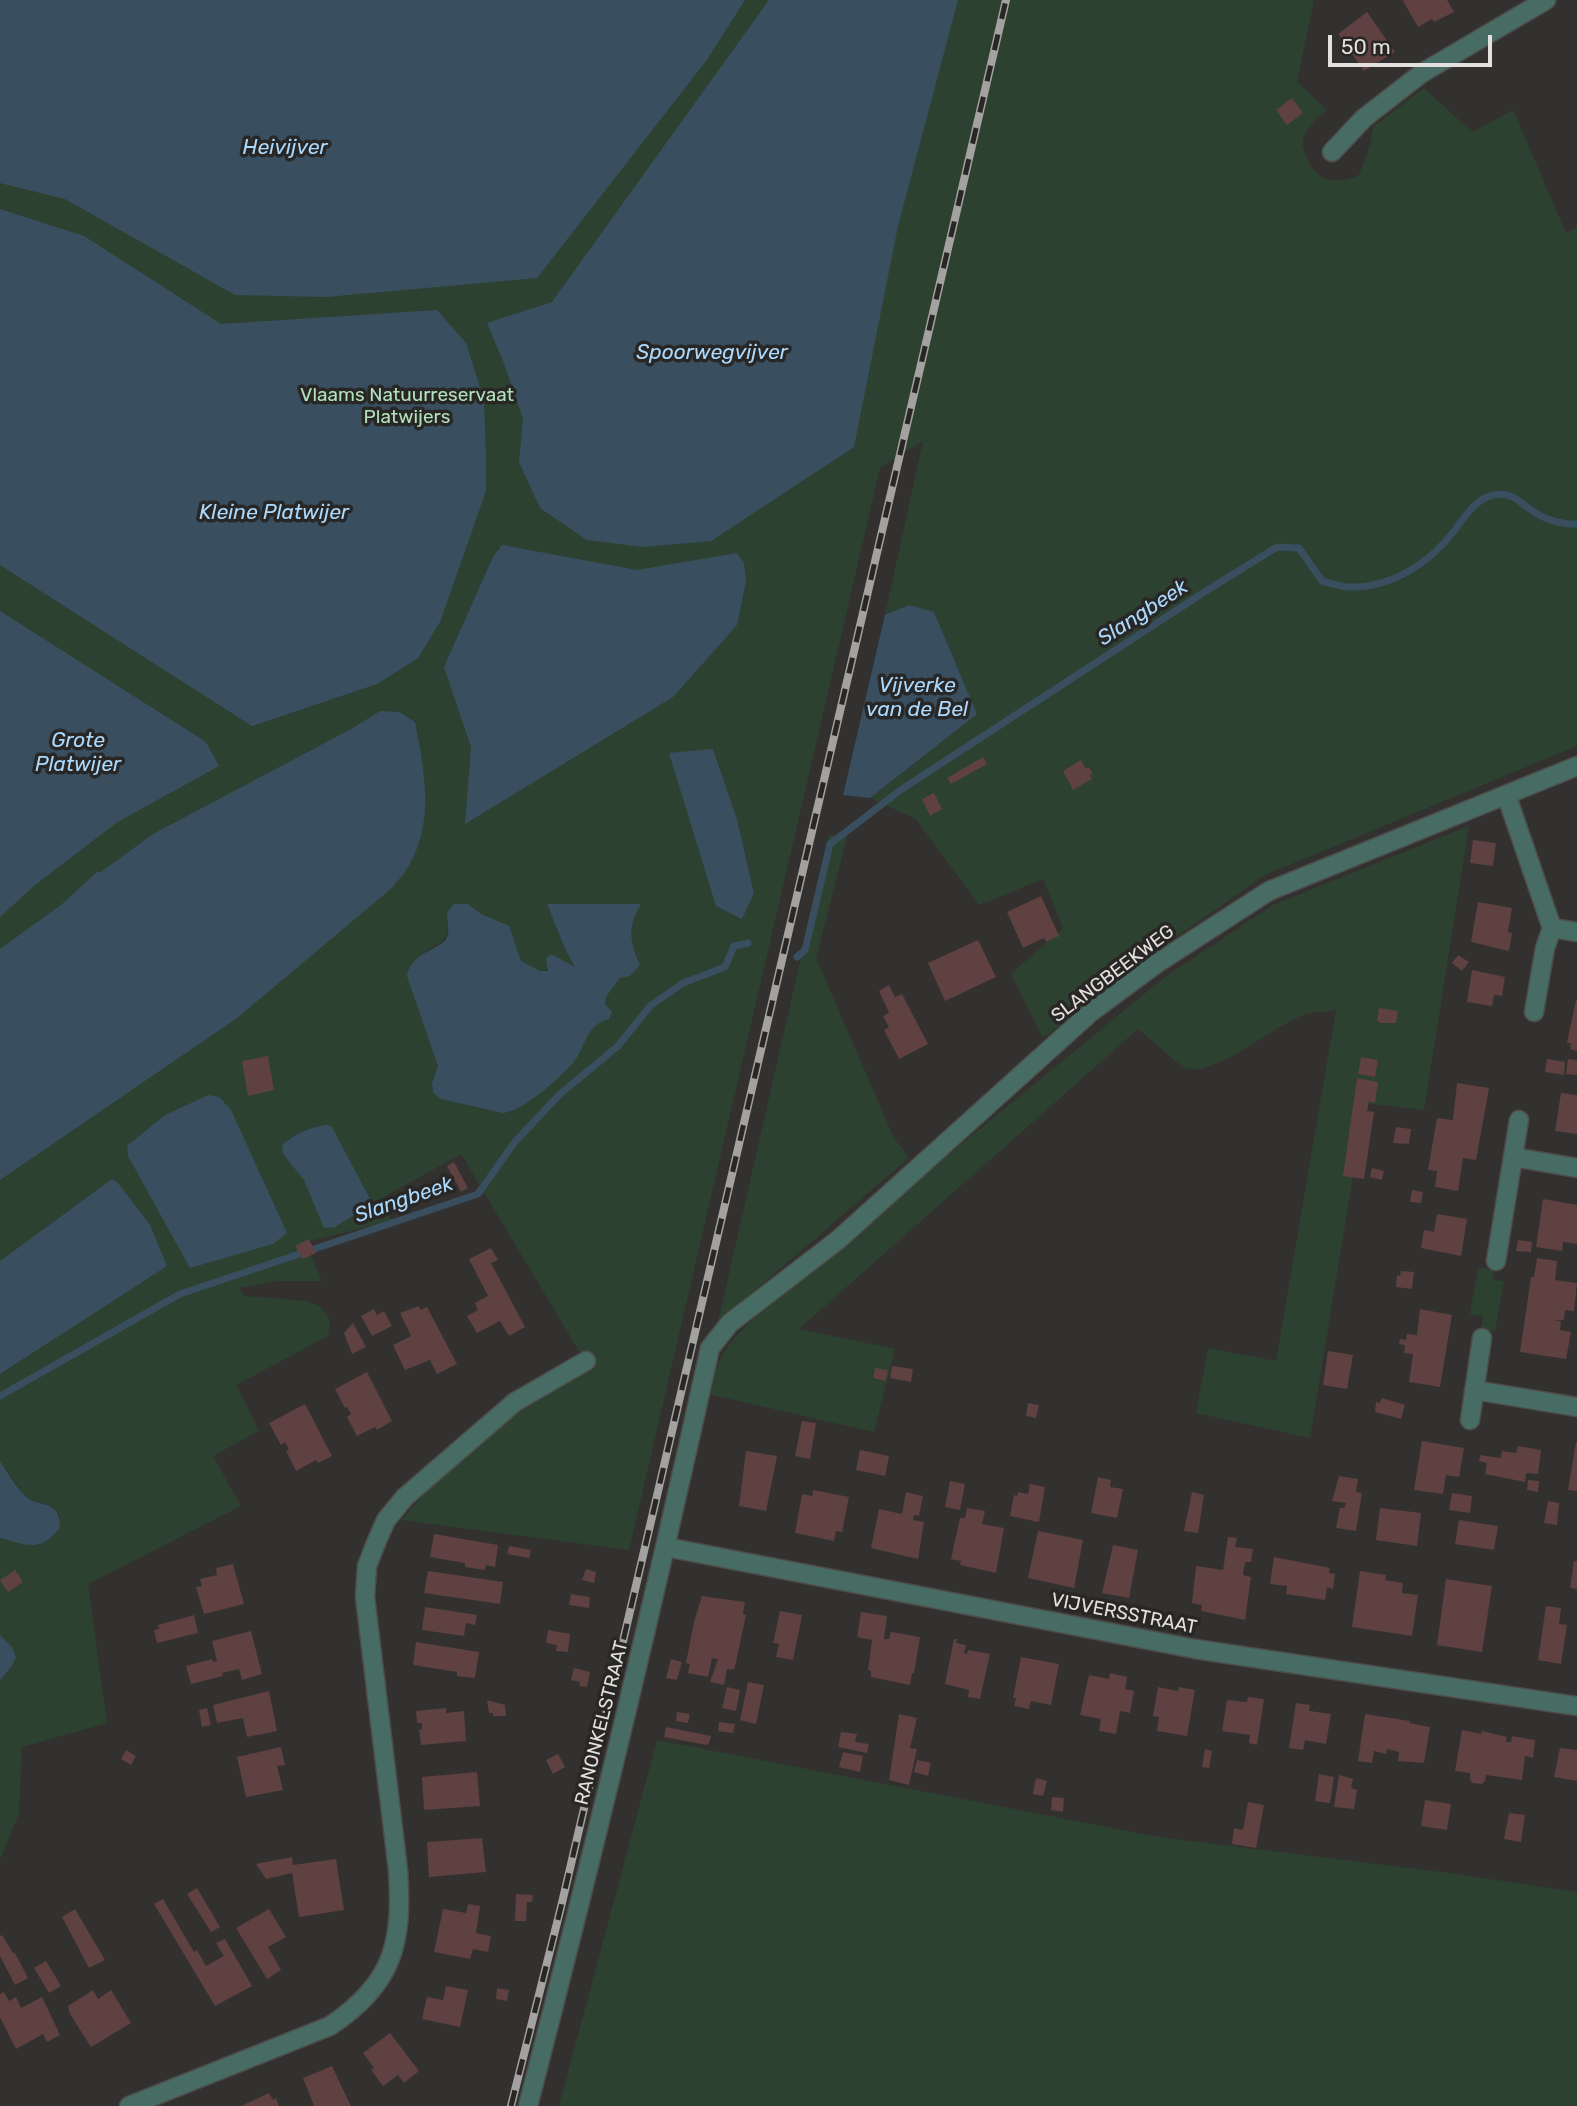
<!DOCTYPE html>
<style>
body{margin:0}
#map{position:relative;width:1577px;height:2106px;overflow:hidden;background:#32312f;font-family:Rubik,sans-serif}
canvas{display:block}
.scale{position:absolute;left:1328px;top:35px;width:164px;height:32px;box-sizing:border-box;border:4px solid #e2e1df;border-top:0;padding-left:9px;font-size:21px;line-height:24px;white-space:nowrap;color:#e2e1df;-webkit-text-stroke:5px #282725;paint-order:stroke}
</style>
<div id="map">
<canvas width="1577" height="2106"></canvas>
<div class="scale">50 m</div>
</div>
<script>
const c = document.querySelector('canvas').getContext('2d');
c.lineJoin = 'round';
function paint(path, color) {
  c.fillStyle = color;
  c.fill(path, 'evenodd');
}
function strokePath(path, color, width, dash) {
  c.strokeStyle = color;
  c.lineWidth = width;
  c.lineCap = dash ? 'butt' : 'round';
  c.setLineDash(dash || []);
  c.stroke(path);
}
function drawText(font, color, halo, rows, align = 'center') {
  c.font = font + ' Rubik,sans-serif';
  c.lineWidth = 7;
  c.setLineDash([]);
  c.textBaseline = 'middle';
  c.strokeStyle = halo;
  c.fillStyle = color;
  for (const [text, x, y, turn = 0] of rows) {
    c.save();
    c.translate(x, y);
    c.rotate((+turn || 0) * Math.PI / 180);
    c.textAlign = isNaN(turn) ? turn : align;
    if (halo) c.strokeText(text, 0, 0);
    c.fillText(text, 0, 0);
    c.restore();
  }
}
const green = new Path2D(`
 M0 0H1314L1297 82 1327 110C1317 118 1306 127 1303 140 1302 146 1304 150 1306 156 1314 181 1337 186 1359 175L1370 146 1373 127 1424 88 1472 132 1513 110 1566 233 1577 227V746L1265 875 1156 951 1043 1038 1011 974 1063 928 1043 879 979 905 916 819 870 798 977 714 934 612 885 615 923 441 880 468 629 1550 401 1520 426 1492 508 1420 588 1366 461 1154 382 1198 392 1221 305 1242 322 1281H277L238 1288 245 1296 305 1301 320 1306 330 1320 328 1336 236 1385 259 1431 213 1456 241 1506 88 1584 107 1723 22 1747 19 1813 0 1860V1680L11 1667 12 1647 0 1635V1538L38 1546 60 1517 53 1507 25 1497 0 1461V1374L166 1265 112 1179 0 1261ZM713 749 737 819 754 893ZM468 904 481 914 508 926 521 962 541 971 575 967 566 951 547 904 634 916C628 933 634 949 640 965L620 978 606 997 599 1021 591 1028 573 1062 441 1099 433 1093 432 1083 438 1066 425 951C448 939 449 940 447 913ZM208 1095 273 1244 190 1267 127 1147 166 1115Z
 M1469 826 1424 1110 1365 1103 1310 1438 1196 1413 1208 1348 1276 1361 1336 1010C1325 1012 1313 1012 1303 1015 1273 1026 1214 1078 1185 1068 1180 1066 1146 1035 1138 1029L799 1329 895 1349 874 1432 708 1394 721 1356 735 1337 776 1296 1165 977 1273 905Z
 M829 834 847 837 816 958 894 1138 909 1158 718 1322Z
 M1478 1268 1494 1270 1493 1280 1504 1281 1495 1331 1481 1330 1483 1316 1470 1314Z
 M657 1740 1159 1837 1449 1873 1577 1892V2106H559Z`);
const water = new Path2D(`
 M0 0H745L706 61 537 278 326 297 235 295 65 199 0 183Z
 M769 0H958L898 226 854 447 711 541 643 547 587 540 540 508 519 462 523 419 503 361 487 323 552 302Z
 M0 209 84 236 221 324 437 310 466 343 484 400 486 458V491L440 622 418 658 377 684 252 726 0 565Z
 M502 545 637 570 737 553 744 563 746 581 737 625 673 697 465 824 471 747 444 667 493 557Z
 M909 605 934 612 977 714 870 798 843 795 885 615Z
 M0 611 206 742 219 766 116 823 35 885 0 917Z
 M380 711 399 712 415 722C424 768 435 822 409 865 405 873 398 880 393 887L237 1018 0 1180V949L61 905 97 872H101L153 834 353 728Z
 M713 749 737 819 754 893 742 919 716 906 669 753Z
 M454 904H468L481 914 509 926 521 961 540 971H548L546 958 551 954 575 967 566 951 547 904H641C627 927 630 941 640 965L630 976 620 978 606 997 605 1004 612 1012 609 1019C585 1025 586 1047 573 1063 559 1079 523 1111 503 1113L441 1099 433 1093 432 1083 438 1066 407 976C411 951 442 950 447 937 450 931 447 920 447 913Z
 M208 1095 219 1097 231 1110 287 1233 273 1244 190 1268 128 1156 127 1146 165 1115Z
 M327 1125 332 1127 371 1201 370 1205 335 1227 324 1228 304 1180 283 1154 282 1145C295 1134 310 1127 327 1125Z
 M112 1179 117 1182 150 1225 167 1266 0 1374V1261Z
 M0 1461C7 1471 14 1484 23 1494 37 1510 60 1496 60 1528 39 1553 28 1545 0 1538Z
 M0 1635 12 1647 16 1657 11 1667 0 1680Z`);
const stream = new Path2D(`
 M797 957 805 950 830 844 902 789 1206 591 1277 547 1299 548 1322 581C1330 583 1339 586 1348 587 1390 589 1430 563 1454 531 1464 518 1475 499 1493 495 1514 491 1520 504 1536 513 1546 520 1565 525 1577 524
 M0 1396 180 1294 478 1194 514 1143 559 1095 618 1046 650 1006 683 983 725 967 734 946 748 943`);
const building = new Path2D(`
 M1405 0H1447L1454 12 1434 22 1432 19 1418 27 1403 1Z
 M1367 12 1395 52 1364 71 1338 34Z
 M1292 98 1303 113 1287 125 1276 110Z
 M983 757 987 764 951 784 947 778Z
 M1081 760 1086 769 1089 767 1093 774 1090 775 1092 779 1073 790 1063 771Z
 M934 793 942 809 930 816 922 799Z
 M1473 840 1496 843 1493 866 1470 863Z
 M1041 896 1059 936 1046 942 1044 938 1023 948 1007 912Z
 M1478 902 1512 908 1508 932 1512 933 1509 951 1471 942Z
 M978 940 996 977 945 1001 928 963Z
 M1458 955 1469 962 1462 971 1452 963Z
 M1472 970 1505 977 1502 996 1494 995 1492 1006 1467 1002Z
 M889 985 895 997 902 994 928 1044 899 1059 884 1030 889 1027 883 1016 889 1013 879 991Z
 M1576 1000H1577V1051L1570 1049 1571 1043H1567Z
 M1379 1008 1398 1011 1396 1023H1380L1377 1020Z
 M268 1056 274 1090 248 1096 242 1061Z
 M1361 1057 1378 1060 1375 1077 1358 1074Z
 M1547 1059 1565 1062 1564 1075 1545 1072Z
 M1568 1059 1577 1060V1075L1566 1074Z
 M1357 1078 1378 1082 1375 1103 1369 1101 1367 1111 1374 1112 1364 1179 1343 1176Z
 M1457 1083 1489 1088 1476 1160 1463 1158 1458 1191 1435 1187 1437 1171 1428 1170 1437 1118 1453 1120Z
 M1561 1093 1577 1095V1134L1555 1131Z
 M1396 1127 1411 1129 1409 1144 1393 1143Z
 M454 1162 468 1188 461 1192 447 1166Z
 M1372 1168 1384 1171 1382 1180 1370 1177Z
 M1412 1190 1423 1192 1421 1203 1410 1202Z
 M1543 1199 1577 1205V1244L1563 1242 1562 1251 1536 1247Z
 M1437 1214 1467 1219 1461 1256 1421 1248 1424 1230 1434 1232Z
 M309 1239 316 1253 303 1259 295 1246Z
 M1518 1240 1532 1242 1531 1252 1516 1251Z
 M491 1248 498 1260 491 1263 525 1327 509 1336 500 1321 477 1333 467 1316 478 1310 475 1303 488 1296 469 1259Z
 M1537 1258 1557 1261 1555 1280 1577 1283 1574 1311 1565 1310 1564 1320H1552L1561 1321 1560 1330 1571 1332 1566 1359 1520 1352 1531 1277H1534Z
 M1401 1271 1414 1272 1412 1289 1396 1287 1397 1275 1400 1276Z
 M419 1306 420 1310 427 1307 457 1364 437 1374 430 1360 405 1370 393 1345 411 1336 400 1313Z
 M374 1309 377 1315 384 1311 392 1326 372 1336 361 1316Z
 M1420 1309 1452 1315 1440 1387 1409 1382 1413 1354 1404 1353 1405 1345 1399 1344 1400 1339 1406 1340 1407 1334 1417 1335Z
 M353 1323 366 1347 352 1354 344 1333Z
 M1328 1351 1353 1355 1347 1389 1323 1385Z
 M892 1366 913 1369 911 1382 890 1378Z
 M875 1368 888 1370 886 1381 873 1378Z
 M367 1372 392 1421 377 1430 375 1427 357 1436 347 1417 351 1414 347 1407 345 1408 335 1389Z
 M1382 1398 1405 1405 1401 1419 1375 1412 1376 1402 1380 1403Z
 M1028 1403 1039 1405 1036 1418 1026 1416Z
 M305 1404 332 1456 318 1463 316 1460 296 1471 286 1451 289 1450 285 1442 281 1445 269 1423Z
 M802 1421 816 1423 810 1459 795 1456Z
 M1422 1441 1464 1448 1459 1477 1446 1475 1443 1494 1414 1490Z
 M1576 1442H1577V1491L1568 1490Z
 M1518 1446 1541 1450 1538 1474 1526 1473 1525 1482 1485 1474 1487 1463 1479 1461 1480 1455 1501 1458 1502 1451 1516 1453Z
 M860 1450 889 1456 885 1476 856 1470Z
 M746 1451 777 1456 766 1511 739 1506Z
 M1339 1476 1358 1479 1356 1492 1362 1493 1356 1531 1336 1528 1340 1508H1344L1346 1503 1332 1501Z
 M1098 1477 1111 1480 1110 1487 1123 1489 1117 1518 1091 1513Z
 M1528 1480 1539 1481 1538 1492 1527 1490Z
 M950 1481 965 1484 960 1510 945 1507Z
 M1030 1484 1045 1487 1039 1522 1010 1516 1014 1495 1017 1496 1018 1492 1028 1494Z
 M813 1490 849 1497 842 1532 836 1531 834 1541 795 1533 802 1494 812 1496Z
 M906 1492 923 1496 919 1516 914 1515 913 1520 924 1522 918 1559 871 1548 879 1509 902 1514Z
 M1192 1492 1204 1495 1198 1533 1184 1531Z
 M1452 1493 1472 1496 1470 1513 1449 1510Z
 M1548 1501 1559 1503 1557 1525 1544 1523Z
 M967 1508 985 1511 982 1524 1004 1528 996 1573 960 1565 961 1561 951 1559 960 1518H965Z
 M1380 1508 1421 1513 1417 1546 1376 1540Z
 M1459 1520 1498 1526 1494 1550 1455 1544Z
 M1038 1531 1083 1540 1074 1588 1028 1578Z
 M434 1534 498 1545 495 1567 486 1565 485 1570 465 1567V1563L430 1557Z
 M1228 1537 1237 1538 1235 1547 1253 1549 1251 1562H1245L1243 1575 1251 1577 1245 1620 1201 1611 1202 1605 1192 1603 1196 1566 1223 1570Z
 M1113 1545 1138 1550 1129 1598 1102 1593Z
 M509 1546 531 1550 529 1558 507 1554Z
 M1274 1557 1330 1568 1329 1573 1335 1574 1333 1589 1327 1587 1325 1600 1286 1594 1287 1586 1270 1584Z
 M1574 1561H1577V1589L1570 1588Z
 M233 1564 244 1604 204 1614 196 1587 202 1586 200 1579 217 1575 216 1568Z
 M586 1569 596 1572 594 1583 582 1580Z
 M15 1570 23 1582 8 1592 0 1580Z
 M428 1571 503 1582 500 1604 424 1593Z
 M1360 1571 1386 1575 1385 1580 1403 1583 1402 1593 1418 1595 1412 1636 1352 1627Z
 M1446 1579 1492 1586 1482 1652 1437 1645Z
 M571 1594 590 1597 589 1608 569 1605Z
 M702 1596 745 1602 743 1614 746 1615 736 1662 734 1670 727 1669 724 1685 710 1682 718 1659 712 1658 708 1677 688 1673 690 1664 686 1663 694 1622Z
 M1546 1606 1561 1608 1559 1624 1567 1625 1561 1664 1538 1660Z
 M425 1607 477 1615 475 1625 466 1623 464 1636 422 1630Z
 M780 1611 802 1615 793 1660 776 1657 779 1644 773 1643Z
 M861 1612 887 1616 884 1639H889L891 1632 920 1637 914 1673H912L910 1685 871 1677V1671L868 1670 872 1640 857 1637Z
 M194 1615 198 1633 157 1643 154 1630 159 1629 158 1625Z
 M548 1630 570 1634 568 1652 556 1651 557 1645 546 1643Z
 M251 1631 262 1674 242 1680 239 1669 222 1673 223 1676 191 1684 186 1666 212 1659 213 1662 217 1661 212 1641Z
 M954 1639H957L956 1643 966 1645 964 1653 967 1654 968 1650 990 1654 980 1699 968 1697 969 1690 945 1684Z
 M416 1642 479 1652 475 1678 457 1676V1672L413 1665Z
 M1021 1657 1059 1664 1051 1705 1031 1701 1029 1709 1014 1706 1016 1698H1013Z
 M671 1659 682 1662 677 1680 666 1678Z
 M574 1668 590 1672 587 1687 579 1686 580 1682 571 1680Z
 M1110 1673 1127 1677 1125 1689 1134 1691 1130 1713 1120 1711 1116 1734 1099 1731 1101 1719 1080 1715 1089 1675 1109 1679Z
 M748 1682 764 1685 756 1724 740 1720Z
 M727 1687 740 1690 736 1711 722 1708Z
 M1158 1687 1178 1691 1179 1687 1195 1690 1187 1736 1157 1731 1159 1717 1153 1716Z
 M269 1691 277 1731 247 1737 243 1718 217 1723 213 1705Z
 M1248 1697 1264 1699 1257 1745 1249 1743 1250 1735 1222 1731 1227 1700 1247 1702Z
 M487 1700 505 1705 506 1716H493V1713H489Z
 M1296 1703 1310 1705 1309 1711 1331 1714 1326 1744 1305 1740 1303 1750 1289 1748Z
 M207 1708 211 1725 202 1727 199 1710Z
 M446 1708V1713L464 1711 466 1741 421 1745 419 1730 422 1729V1723H417L416 1711Z
 M677 1712 690 1714 688 1723 676 1721Z
 M899 1714 917 1718 910 1748 917 1749 909 1785 889 1780Z
 M1365 1714 1410 1721 1409 1723 1430 1727 1424 1763 1398 1761 1399 1752 1387 1749 1386 1754 1374 1751 1372 1763 1358 1761Z
 M719 1722 735 1724 733 1733 718 1731Z
 M666 1727 711 1736 709 1743 707 1745 664 1737Z
 M1462 1730 1481 1734 1482 1731 1507 1737 1506 1742H1511L1512 1736 1535 1740 1533 1758 1525 1756 1522 1780 1486 1775 1485 1781 1482 1784 1472 1783 1470 1779V1773L1455 1771Z
 M841 1732 857 1734 855 1742 869 1744 867 1753 838 1747Z
 M281 1747 285 1765 277 1766 283 1790 246 1797 237 1757Z
 M1560 1748 1577 1750V1781L1554 1777Z
 M1205 1749 1212 1751 1209 1768 1202 1767Z
 M126 1750 136 1756 131 1765 121 1759Z
 M843 1752 863 1756 860 1772 839 1767Z
 M558 1754 565 1767 553 1774 546 1760Z
 M917 1760 931 1763 928 1776 914 1772Z
 M477 1772 480 1806 424 1810 422 1777Z
 M1319 1774 1334 1777 1330 1803 1315 1801Z
 M1339 1775 1353 1779 1351 1788 1357 1790 1354 1809 1334 1807Z
 M1036 1778 1047 1781 1043 1796 1033 1794Z
 M1052 1797 1064 1798 1063 1812 1051 1810Z
 M1425 1800 1451 1804 1447 1830 1421 1826Z
 M1248 1802 1264 1805 1256 1848 1232 1844 1234 1828 1243 1830Z
 M1509 1813 1525 1815 1521 1842 1504 1839Z
 M482 1838 486 1872 429 1877 427 1842Z
 M292 1857 293 1865 336 1859 344 1910 299 1917 292 1873 266 1879 256 1864Z
 M197 1888 220 1927 211 1932 187 1894Z
 M516 1894 533 1895 532 1902H527L526 1921H515Z
 M163 1899 194 1952 197 1950 206 1966 224 1956 216 1943 225 1939 252 1986 215 2006 154 1904Z
 M468 1904 480 1906 476 1933 491 1936 488 1952 473 1949 470 1959 434 1952 443 1909 466 1913Z
 M75 1909 105 1960 89 1968 62 1917Z
 M269 1909 286 1937 268 1947 281 1970 267 1979 236 1928Z
 M2 1935 13 1953H15L28 1978 15 1985 0 1956V1936Z
 M46 1961 61 1986 49 1993 34 1968Z
 M446 1986 468 1990 460 2027 422 2019 427 1997 443 2000Z
 M497 1988 509 1990 507 2001 496 1999Z
 M93 1990 98 1999 111 1990 131 2023 91 2047 70 2014 68 2006Z
 M4 1992 9 2001 16 1997 21 2008 42 1997 60 2035 47 2042 43 2034 16 2049 0 2017V1994Z
 M390 2033 419 2071 404 2083 398 2075 383 2086 371 2070 374 2068 363 2053Z
 M332 2066 338 2079 351 2106H314L303 2078Z
 M269 2093 273 2100 276 2098 279 2106H241Z`);
const minor = new Path2D(`
 M1332 152 1364 118 1422 73 1546 0
 M1507 797 1552 928 1545 948 1534 1012
 M1552 928 1577 932
 M1513 1157 1577 1168
 M1496 1261 1519 1120
 M1474 1390 1577 1407
 M1470 1420 1482 1338
 M666 1547 1195 1649 1577 1706
 M129 2106 330 2026C393 1984 403 1944 398 1870L365 1597 367 1566 376 1543 386 1520 405 1497 515 1402 586 1361
 M528 2106C593 1855 654 1602 710 1348L730 1323 838 1240 1091 1012 1156 964 1269 891 1577 766`);
const rail = new Path2D(`
 M511 2106 561 1907 1006 0`);
const parkNames = [
 ["Vlaams Natuurreservaat",407,396],
 ["Platwijers",407,418]
];
const streetNames = [
 ["SLANGBEEKWEG",1113,974,-37],
 ["VIJVERSSTRAAT",1124,1614,11],
 ["RANONKELSTRAAT",602,1723,-76]
];
const waterNames = [
 ["Heivijver",285,148],
 ["Spoorwegvijver",712,353],
 ["Kleine Platwijer",274,513],
 ["Slangbeek",1143,613,-33],
 ["Vijverke",917,686],
 ["van de Bel",917,710],
 ["Grote",78,741],
 ["Platwijer",78,765],
 ["Slangbeek",404,1200,-19]
];
paint(green, '#2d4131');
paint(water, '#394f60');
strokePath(stream, '#394f60', 7);
paint(building, '#5e4140');
strokePath(minor, '#4e4d4b', 21);
strokePath(minor, '#466c64', 18);
strokePath(rail, '#a3a2a0', 8);
strokePath(rail, '#282725', 5, [16]);
drawText('19px', '#b3e1bc', '#282725', parkNames);
drawText('19px', '#e2e1df', '#282725', streetNames);
drawText('italic 21px', '#abd9fe', '#282725', waterNames);
</script>
